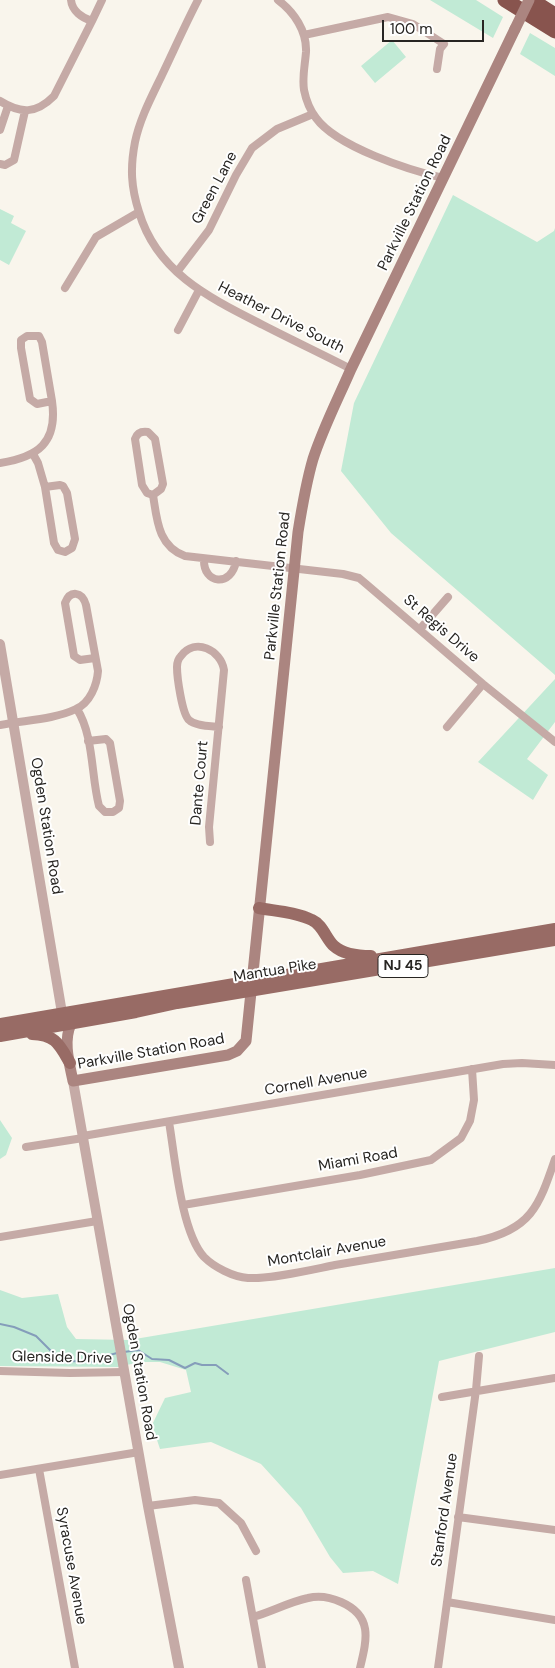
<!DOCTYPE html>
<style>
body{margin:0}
#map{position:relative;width:555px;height:1668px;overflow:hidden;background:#f9f5ec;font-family:"DM Sans",sans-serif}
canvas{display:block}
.scale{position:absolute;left:382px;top:20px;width:102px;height:22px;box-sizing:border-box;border:2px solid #272522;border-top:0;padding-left:6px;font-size:15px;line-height:18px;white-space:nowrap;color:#272522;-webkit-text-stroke:4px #fff;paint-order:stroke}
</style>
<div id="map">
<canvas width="555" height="1668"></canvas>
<div class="scale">100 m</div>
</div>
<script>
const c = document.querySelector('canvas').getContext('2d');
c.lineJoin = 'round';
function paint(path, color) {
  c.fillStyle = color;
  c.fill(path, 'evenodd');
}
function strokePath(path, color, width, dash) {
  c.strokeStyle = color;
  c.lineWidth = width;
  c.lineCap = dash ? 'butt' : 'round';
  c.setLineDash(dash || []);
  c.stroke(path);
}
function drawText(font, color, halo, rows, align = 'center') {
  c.font = font + ' "DM Sans",sans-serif';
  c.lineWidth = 4;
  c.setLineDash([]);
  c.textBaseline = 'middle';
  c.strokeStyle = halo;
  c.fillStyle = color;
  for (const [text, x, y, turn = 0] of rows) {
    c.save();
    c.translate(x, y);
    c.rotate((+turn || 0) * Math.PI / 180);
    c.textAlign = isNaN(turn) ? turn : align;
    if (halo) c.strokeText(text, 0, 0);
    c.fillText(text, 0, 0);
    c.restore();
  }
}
const green = new Path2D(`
 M430 0H476L503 17 493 38Z
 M530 33 555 48V76L520 54Z
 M392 40 406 57 375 83 361 66Z
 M453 195 537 242 554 231 555 228V675L391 533 341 471 354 403Z
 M0 209 14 216 11 223 26 231 9 265 0 260Z
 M555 679V722L527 759 548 775 533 800 478 762Z
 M0 1120 12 1138 6 1155 0 1159Z
 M555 1268V1332L439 1361 398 1584 373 1571 343 1573 330 1557 301 1508 261 1464 211 1442 160 1449 152 1425 165 1398 191 1392 186 1370 160 1362H140L118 1367 0 1366V1290L22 1298 58 1294 67 1327 76 1339 129 1340Z`);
const stream = new Path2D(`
 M0 1324 14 1327 36 1336 52 1352 69 1361 92 1362 106 1356 117 1353
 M124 1352 138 1350 152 1359 169 1360 185 1368 195 1363 202 1365H216L228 1374`);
const minor = new Path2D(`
 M71 0C72 11 82 18 92 21L102 0
 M198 0C185 25 174 50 162 75 152 96 140 118 135 142 130 168 131 187 139 212 157 273 210 298 263 325 292 340 322 354 351 369
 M278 0C294 12 307 31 306 52 305 65 302 77 304 90 306 100 310 110 316 118 337 147 409 170 443 178
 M304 35 388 17 413 24 444 44 440 49 437 69
 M0 101C21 114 36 114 54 96L92 21
 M0 130 8 106
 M0 164 5 165 14 160 25 111
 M177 272 209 230 236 175 252 148 277 129 313 114
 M65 288 96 237 139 212
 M178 330 199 290
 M33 454 38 463 45 487
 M0 463C38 457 58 443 52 401L42 342 39 336H27L21 340V348L30 399 37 404 52 401
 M60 485 63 486 67 493 75 539 72 548 65 552 58 550 54 543 45 487Z
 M153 495 147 493 142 485 135 439C137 433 141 431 148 432L155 439 163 484 161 489 153 495C157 520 158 546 185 556L343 574 359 578 365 583 483 684 555 742
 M204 559C203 585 232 587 236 561
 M420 629 448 597
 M77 709C94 736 91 776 99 806L105 812H113L119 808 120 801 110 743 106 739 88 741
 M0 725C24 720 53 720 76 709 90 703 97 685 98 671L86 605C82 591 70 590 65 603L74 656 80 660 95 658
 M447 727 483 684
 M210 842 209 827 224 670C221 650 195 637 181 656 178 659 177 663 177 667 177 677 182 714 189 720 195 726 210 726 219 727
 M169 1122C175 1157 181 1232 204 1257 214 1267 233 1277 248 1278 272 1279 310 1270 335 1265 382 1257 429 1249 477 1241 531 1230 539 1206 555 1159
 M83 1136 503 1064 522 1063 555 1065
 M26 1147 83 1138
 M183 1205 360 1175 431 1160 461 1138 470 1121 474 1100 472 1069
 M0 1237 97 1221
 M0 1371 70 1373 124 1372
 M442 1397 555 1378
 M39 1469 75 1668
 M0 1475 139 1452
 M148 1506 195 1500 219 1503 241 1523 256 1551
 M458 1517 555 1530
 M246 1580 262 1668
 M447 1602 555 1620
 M253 1617C271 1612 289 1602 308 1598 320 1595 330 1597 341 1602 373 1616 367 1639 360 1668
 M438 1668 476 1390 479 1356`);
const tertiary = new Path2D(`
 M0 644 62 1013
 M73 1081 148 1506 179 1668`);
const secondary = new Path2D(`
 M71 1024C63 1041 69 1062 73 1081L228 1055 237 1051 246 1041 298 532C302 507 306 483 313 459 323 428 338 399 351 369L515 29`);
const primary = new Path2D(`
 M259 908C275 911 296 912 312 920 323 925 326 939 334 946 343 954 360 956 371 956
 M0 1024 555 929
 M32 1034C56 1035 59 1044 70 1063
 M0 1036 136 1012 177 1003 555 940`);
const motorway = new Path2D(`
 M505 0 555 31
 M531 0 555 15`);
const secondaryBridge = new Path2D(`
 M515 29 529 0`);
const shields = [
 [403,966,50]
];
const shieldNames = [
 ["NJ 45",403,966]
];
const streetNames = [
 ["Green Lane",215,188,-62],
 ["Parkville Station Road",415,203,-64],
 ["Heather Drive South",281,318,27],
 ["Parkville Station Road",278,586,-84],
 ["St Regis Drive",441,629,41],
 ["Dante Court",200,783,-85],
 ["Ogden Station Road",46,826,81],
 ["Mantua Pike",275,971,-9],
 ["Parkville Station Road",151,1052,-10],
 ["Cornell Avenue",316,1082,-10],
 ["Miami Road",358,1160,-10],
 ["Montclair Avenue",327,1252,-10],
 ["Glenside Drive",62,1358,1],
 ["Ogden Station Road",139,1372,80],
 ["Stanford Avenue",445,1510,-82],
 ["Syracuse Avenue",71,1566,80]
];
paint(green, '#c1ead5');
strokePath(stream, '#859dba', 2);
strokePath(minor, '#c5aaa6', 8);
strokePath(tertiary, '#c5aaa6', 10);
strokePath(secondary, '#ab8580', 11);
strokePath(primary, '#986b65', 12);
strokePath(motorway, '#88544e', 15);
strokePath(secondaryBridge, '#ab8580', 11);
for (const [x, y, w] of shields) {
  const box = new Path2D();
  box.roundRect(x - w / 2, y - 11.5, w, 23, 4);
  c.fillStyle = '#fff';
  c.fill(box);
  strokePath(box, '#272522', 1);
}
drawText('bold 14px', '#272522', null, shieldNames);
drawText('15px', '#272522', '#fff', streetNames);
</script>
